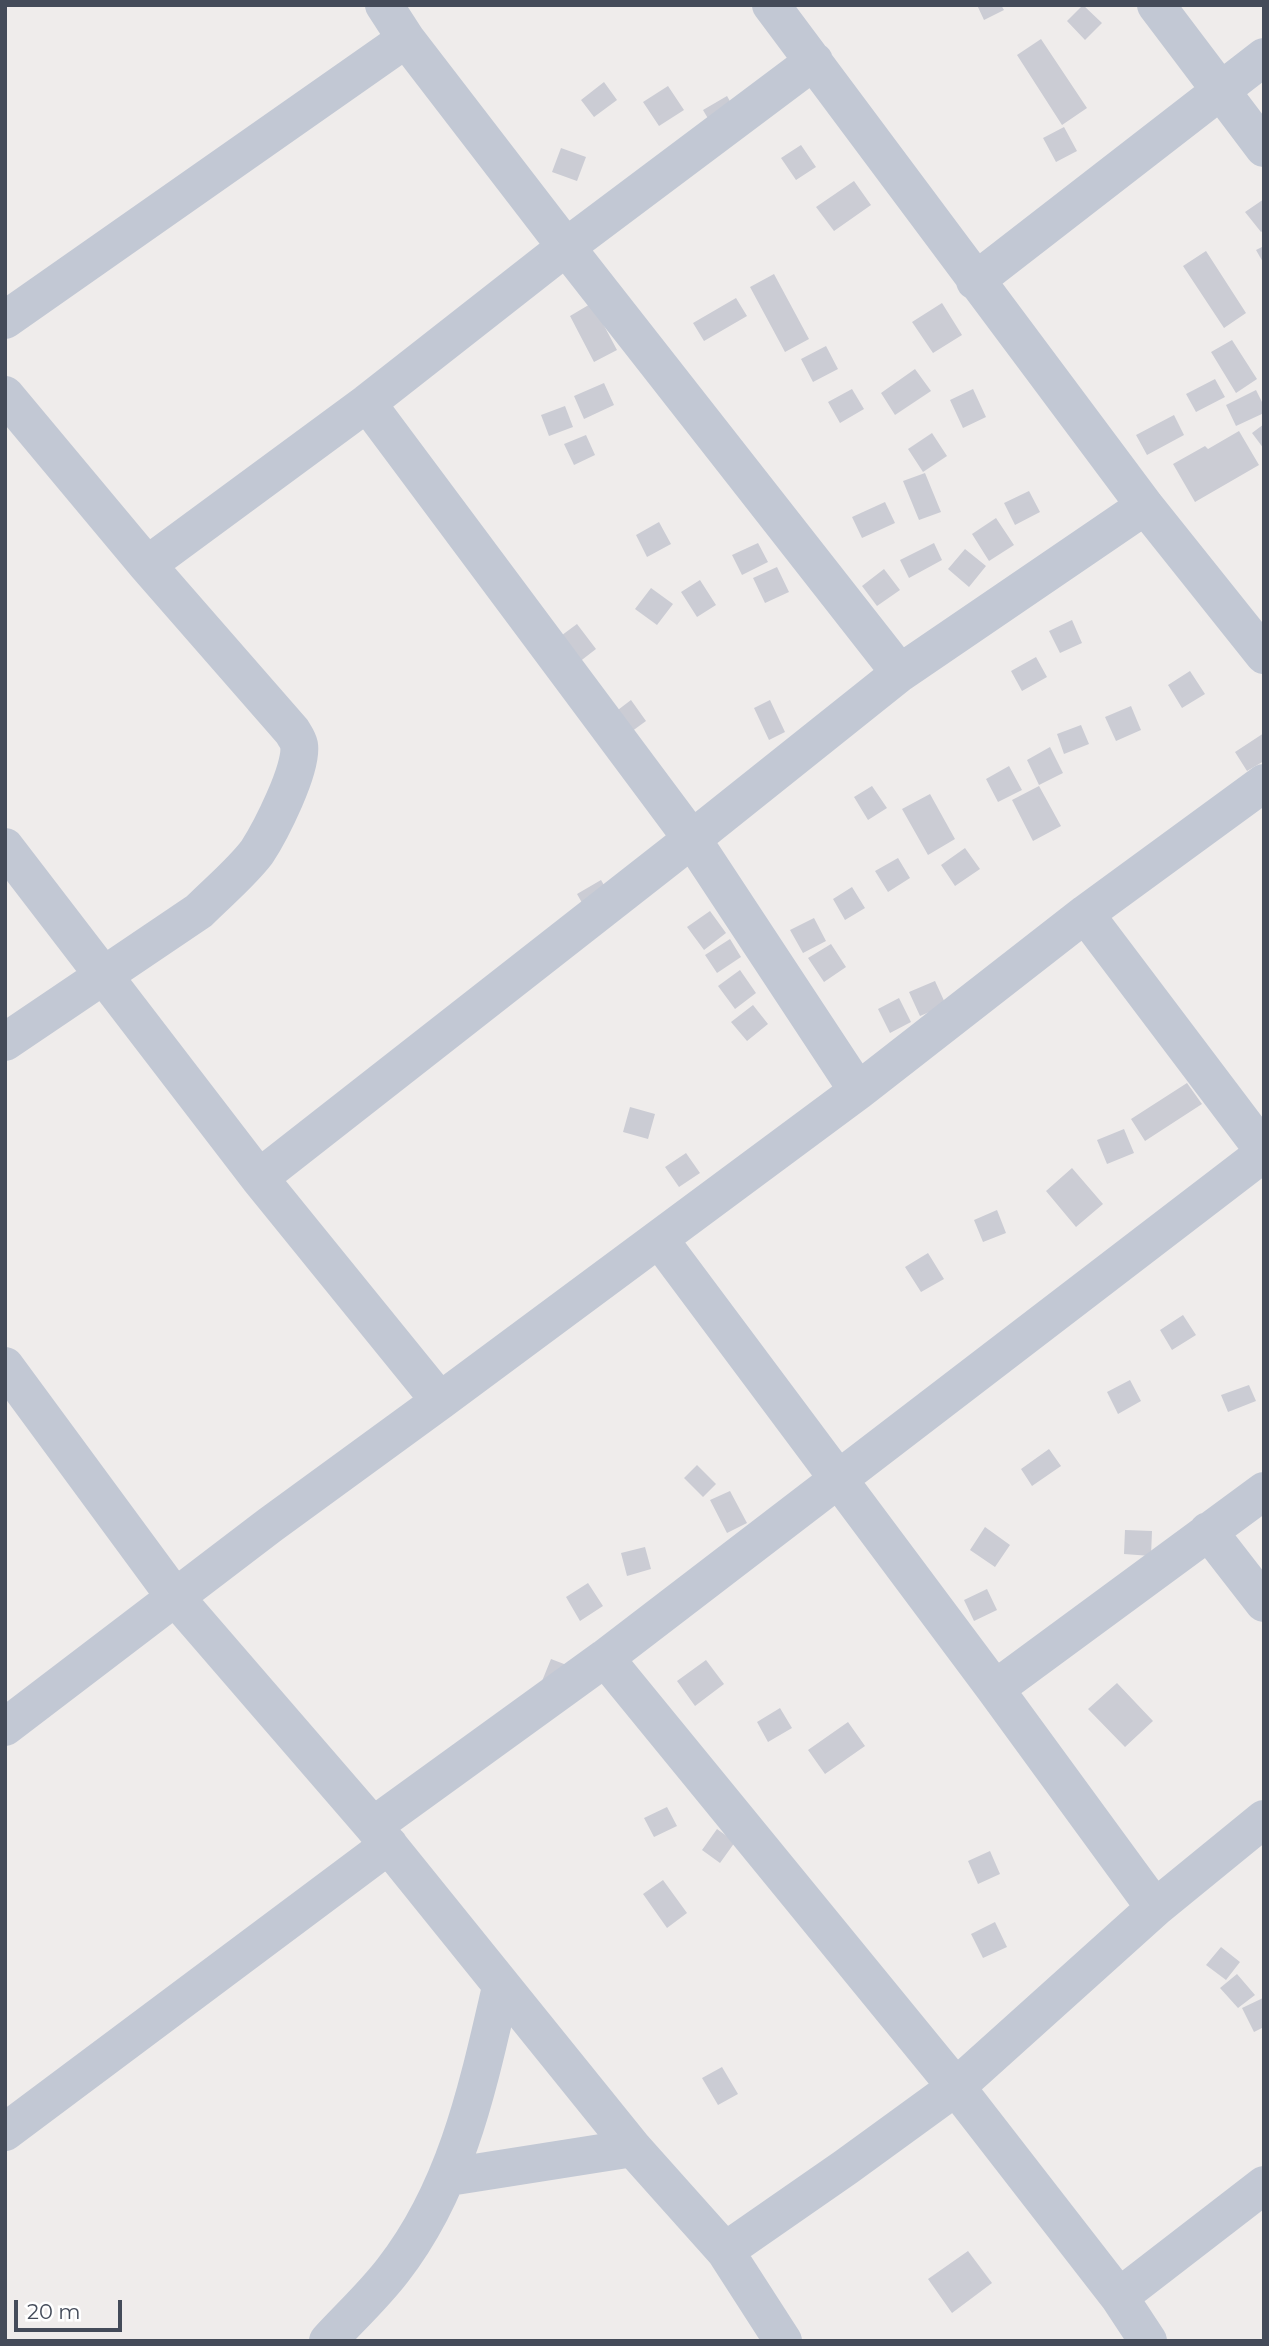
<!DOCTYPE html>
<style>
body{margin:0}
#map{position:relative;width:1269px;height:2346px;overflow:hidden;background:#efeceb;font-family:Montserrat,sans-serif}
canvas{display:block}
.frame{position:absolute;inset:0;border:7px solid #444b59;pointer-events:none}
.scale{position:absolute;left:14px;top:2300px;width:108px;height:32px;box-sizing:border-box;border:4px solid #444b59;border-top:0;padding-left:9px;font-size:21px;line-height:24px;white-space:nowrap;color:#444b59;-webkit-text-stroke:5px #fff;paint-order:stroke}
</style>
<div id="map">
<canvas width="1269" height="2346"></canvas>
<div class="frame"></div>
<div class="scale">20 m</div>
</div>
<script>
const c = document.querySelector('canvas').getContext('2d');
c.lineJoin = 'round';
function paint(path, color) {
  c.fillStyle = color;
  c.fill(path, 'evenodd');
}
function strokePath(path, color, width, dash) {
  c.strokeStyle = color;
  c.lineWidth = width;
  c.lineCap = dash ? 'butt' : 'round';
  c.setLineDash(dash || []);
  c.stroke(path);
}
const building = new Path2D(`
 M977 5H1001L1004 10 984 20Z
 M1083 5 1102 23 1085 40 1067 21Z
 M1041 39 1087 108 1062 125 1017 55Z
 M604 82 617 100 594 117 581 100Z
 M668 86 684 110 659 126 643 102Z
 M727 96 740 119 716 132 703 110Z
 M1064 127 1077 151 1056 162 1043 138Z
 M801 145 816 167 796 180 781 158Z
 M561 148 586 157 577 181 552 172Z
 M854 181 871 205 834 231 816 207Z
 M1264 199V230L1261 232 1245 212Z
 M1264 246V264L1256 250Z
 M1206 251 1246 313 1224 328 1183 266Z
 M774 274 809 339 785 352 750 287Z
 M736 298 747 316 704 341 693 323Z
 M592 303 617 350 594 362 570 316Z
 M942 303 962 335 933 353 912 322Z
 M1232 340 1257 379 1236 393 1211 352Z
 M826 346 838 369 813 382 801 359Z
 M915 369 931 391 895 415 881 393Z
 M1215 379 1225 397 1196 412 1186 394Z
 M604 383 614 405 584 419 574 396Z
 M852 389 864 409 840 423 828 402Z
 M973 389 986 417 963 428 950 400Z
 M1256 390 1264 406V413L1236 426 1226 405Z
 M565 406 573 427 549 436 541 415Z
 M1174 415 1184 435 1147 455 1136 435Z
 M1264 424V449L1252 433Z
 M1239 431 1259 465 1195 502 1173 464 1205 446 1208 449Z
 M932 433 947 456 923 472 908 449Z
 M586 435 595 455 574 465 564 444Z
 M925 473 941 512 919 520 903 481Z
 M1029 491 1040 512 1015 525 1004 503Z
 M885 502 895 523 862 538 852 517Z
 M996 518 1014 545 989 561 972 534Z
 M659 522 671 544 647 557 636 535Z
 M758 543 768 562 742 575 732 555Z
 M934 543 942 560 909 578 900 560Z
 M965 549 986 566 969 587 948 569Z
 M777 567 789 592 765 603 753 578Z
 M884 569 900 590 877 606 862 586Z
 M700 580 716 605 697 617 681 592Z
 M651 588 673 604 657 625 635 609Z
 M1072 620 1082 643 1060 653 1049 631Z
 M577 624 596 649 574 666 554 641Z
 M1036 657 1047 677 1022 691 1011 671Z
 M1190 671 1205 694 1182 708 1168 685Z
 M631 700 646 721 624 737 610 716Z
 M770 700 785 732 769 740 754 708Z
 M1131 706 1141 730 1116 741 1105 717Z
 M1081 725 1089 744 1064 754 1057 734Z
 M1264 733V761L1247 771 1235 752Z
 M1050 747 1063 773 1039 785 1027 760Z
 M1009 766 1022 790 998 802 986 779Z
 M872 786 887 808 868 820 854 797Z
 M1039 786 1061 826 1033 841 1012 800Z
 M930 794 955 839 928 855 902 809Z
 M965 848 980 869 955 886 941 865Z
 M898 858 910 878 888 892 875 871Z
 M601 880 614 902 589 915 577 894Z
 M852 887 865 908 845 920 833 899Z
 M710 911 726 933 704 950 687 927Z
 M814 918 826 941 803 953 790 930Z
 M730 939 741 957 717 973 705 955Z
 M831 944 846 967 824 982 808 958Z
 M740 970 756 993 735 1009 718 986Z
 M935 981 946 1005 920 1016 909 992Z
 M899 998 911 1022 890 1033 878 1009Z
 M753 1005 768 1024 747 1041 731 1022Z
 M1187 1083 1202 1104 1145 1141 1131 1119Z
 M630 1107 655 1114 648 1139 623 1132Z
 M1124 1129 1134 1153 1107 1164 1097 1140Z
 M686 1153 700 1173 679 1187 665 1167Z
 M1072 1168 1103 1204 1076 1227 1046 1191Z
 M997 1210 1006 1233 983 1242 974 1220Z
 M928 1253 944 1279 921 1292 905 1267Z
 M1183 1315 1196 1335 1172 1350 1160 1330Z
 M1130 1380 1141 1401 1118 1414 1107 1392Z
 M1249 1385 1256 1401 1228 1412 1221 1395Z
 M1049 1449 1061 1466 1032 1486 1021 1469Z
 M697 1465 716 1484 703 1497 684 1478Z
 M730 1491 747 1523 727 1533 710 1500Z
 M985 1527 1010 1545 995 1567 970 1550Z
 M1125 1530 1152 1531 1151 1556 1124 1554Z
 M645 1547 651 1569 627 1576 621 1553Z
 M588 1583 603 1606 580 1621 566 1597Z
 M987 1589 997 1610 974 1621 964 1600Z
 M551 1659 577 1669 540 1686Z
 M706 1660 724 1684 695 1706 677 1681Z
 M1117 1683 1153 1721 1125 1747 1088 1709Z
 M780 1708 792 1728 768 1742 757 1722Z
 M848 1722 865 1746 825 1774 808 1750Z
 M667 1807 677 1826 654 1837 644 1818Z
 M717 1829 735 1842 720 1863 702 1850Z
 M990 1851 1000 1874 978 1884 968 1861Z
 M663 1880 687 1913 667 1928 643 1894Z
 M995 1922 1007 1947 983 1958 971 1934Z
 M1221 1947 1240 1962 1226 1980 1206 1965Z
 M1237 1974 1255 1995 1238 2008 1220 1988Z
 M1263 1998 1264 2027 1254 2032 1242 2008Z
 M722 2067 738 2094 718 2105 702 2078Z
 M968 2251 992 2283 952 2313 928 2279Z`);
const minor = new Path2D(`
 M384 5 406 39 566 247 900 673
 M771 5 1145 506 1264 655
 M1156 5 1264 148
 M975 281 1264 57
 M5 320 406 39
 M5 395 147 565 292 731C295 736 298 740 299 745 303 768 270 832 257 852 241 873 218 892 199 911L5 1042
 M367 403 692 839 858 1091
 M147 565 367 403 566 247 814 61
 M5 847 259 1178 440 1401
 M1085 914 1264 1151
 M259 1178 692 839 900 673 1145 506
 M659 1239 995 1689 1155 1908
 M5 1366 175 1597 373 1826 633 2148
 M1208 1531 1264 1603
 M605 1658 956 2087 1119 2297 1148 2341
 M995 1689 1264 1491
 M5 1727 270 1525 440 1401 858 1091 1085 914 1264 783
 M373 1826 605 1658 1264 1153
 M5 2132 389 1845
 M449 2177 633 2148 725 2251 846 2167 956 2087 1155 1908 1264 1819
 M725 2251 783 2341
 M1119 2297 1264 2185
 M328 2341C349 2318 374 2295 393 2270 457 2188 478 2086 501 1987`);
paint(building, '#cbccd4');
strokePath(minor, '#c2c8d4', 38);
</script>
